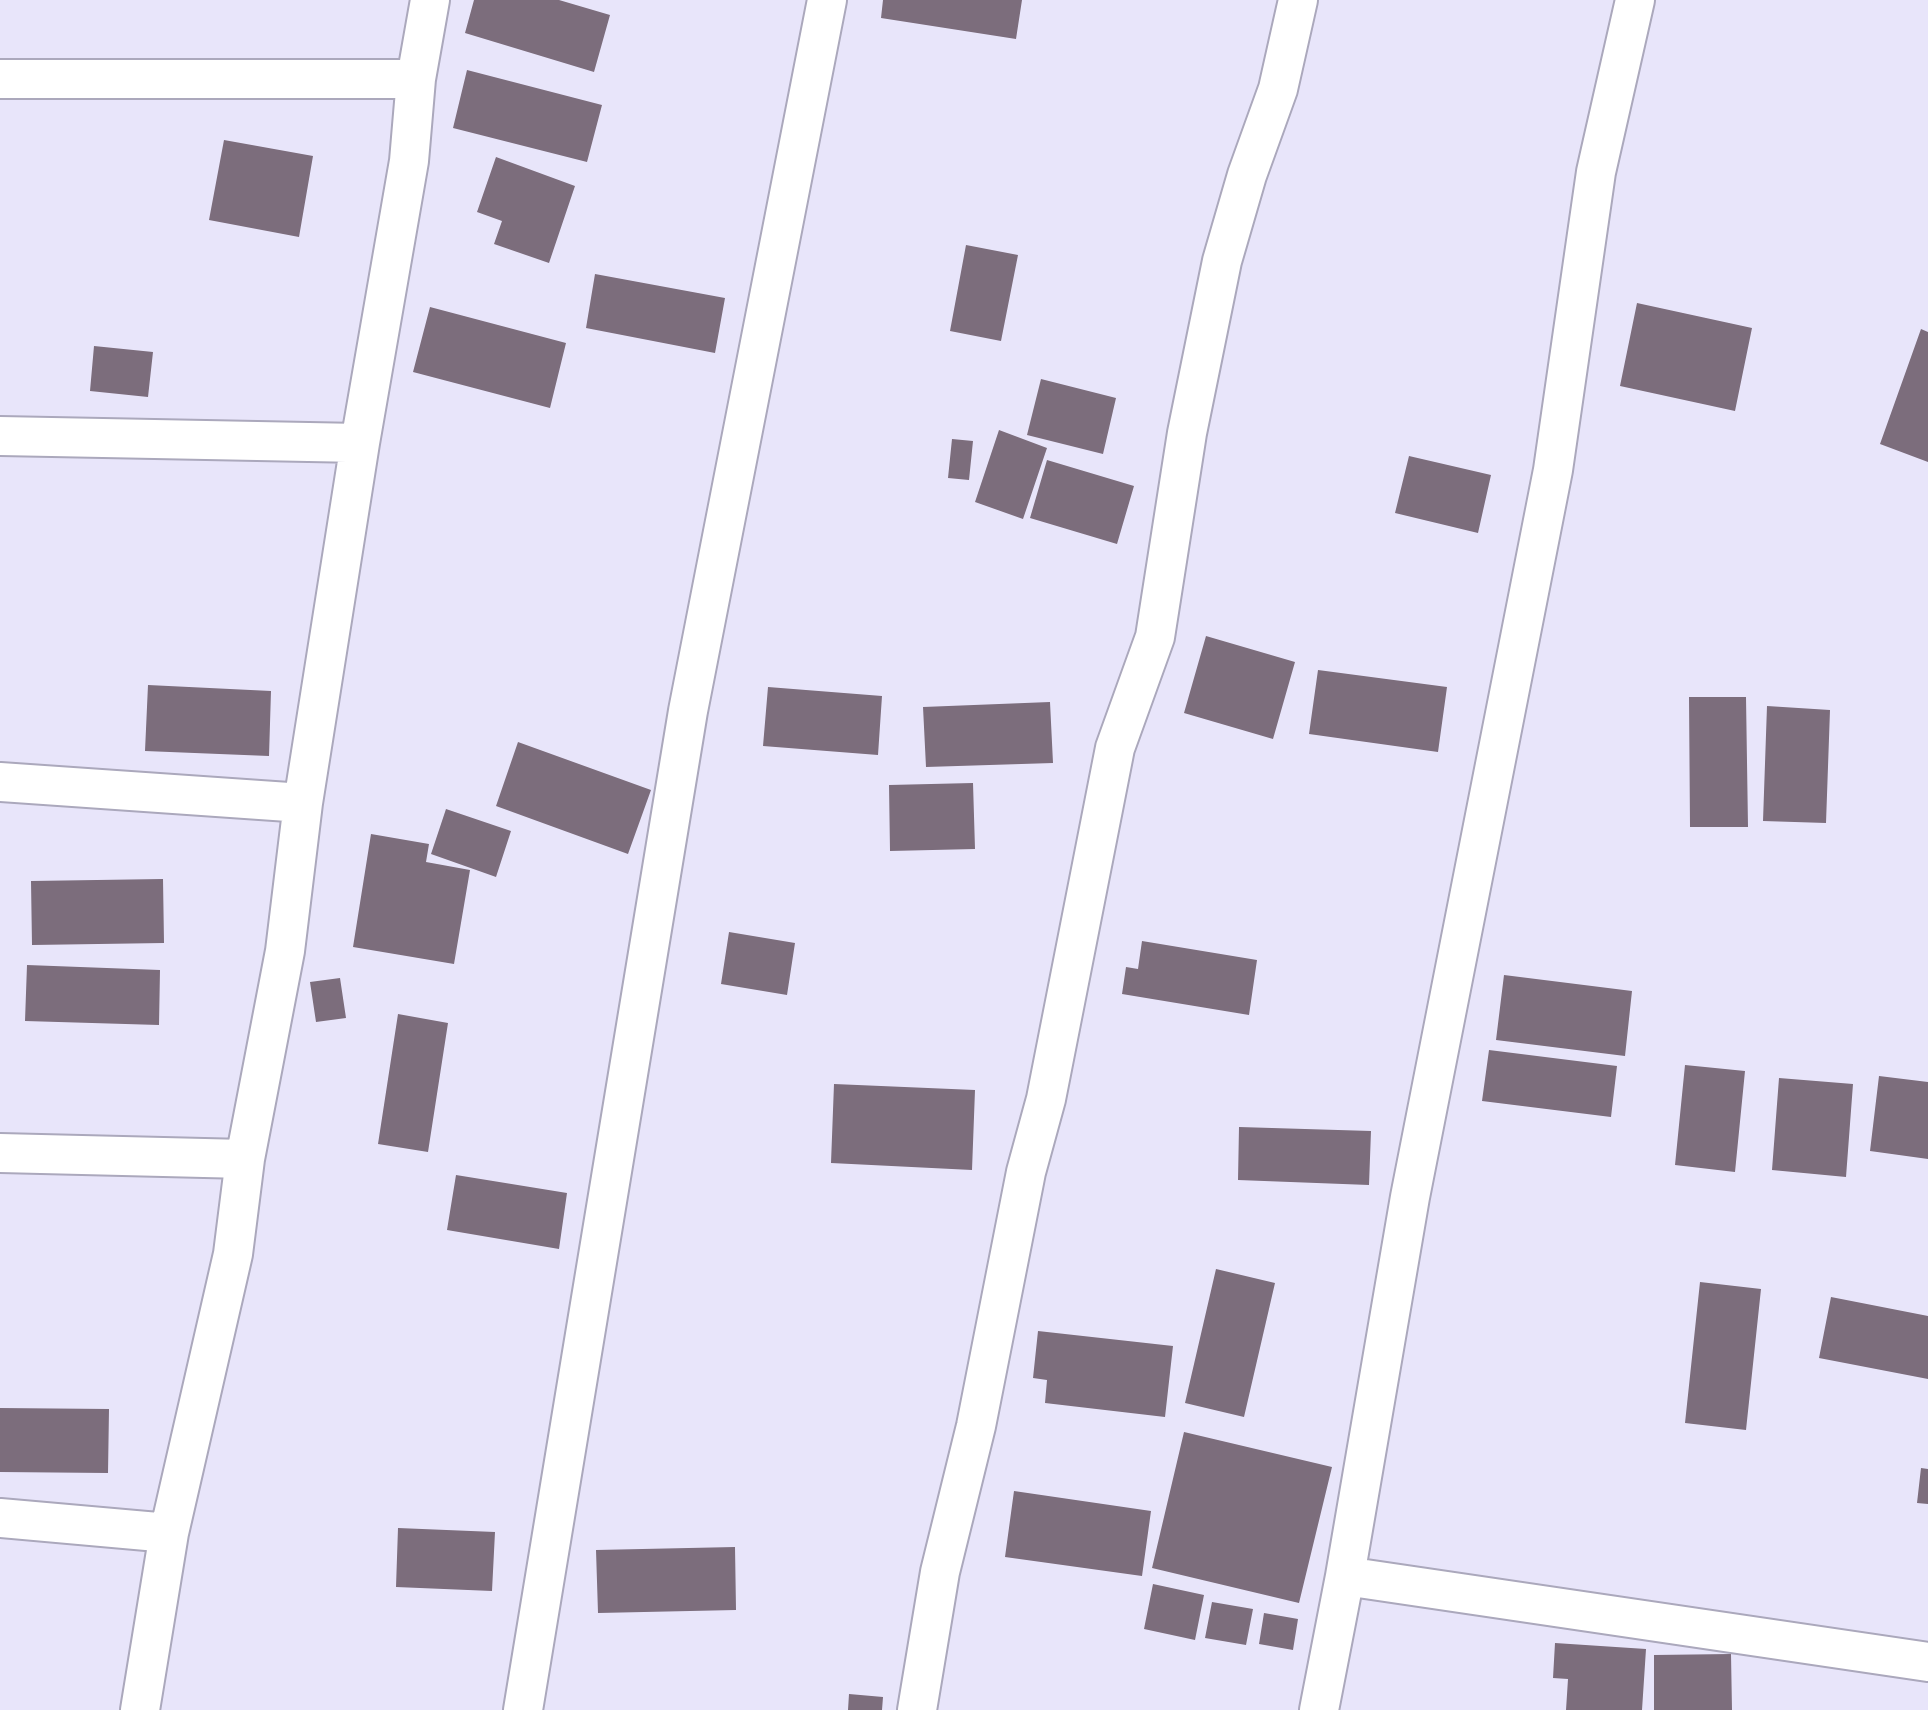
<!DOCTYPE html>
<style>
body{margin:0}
canvas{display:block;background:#e8e5fa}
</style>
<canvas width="1928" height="1710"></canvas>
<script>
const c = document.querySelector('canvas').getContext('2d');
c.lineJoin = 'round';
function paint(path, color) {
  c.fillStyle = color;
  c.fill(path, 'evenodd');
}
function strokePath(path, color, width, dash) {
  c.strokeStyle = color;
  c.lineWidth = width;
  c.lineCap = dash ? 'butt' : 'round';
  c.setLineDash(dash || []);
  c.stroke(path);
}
const building = new Path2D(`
 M474 0H559L610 15 594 72 465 33Z
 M883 0H1022L1016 39 881 18Z
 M467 70 602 105 587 162 453 128Z
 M224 140 313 156 299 237 209 220Z
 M496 157 575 186 549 263 494 244 502 221 477 212Z
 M966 245 1018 255 1001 341 950 331Z
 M595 274 725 298 715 353 586 328Z
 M1637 303 1752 328 1735 411 1620 386Z
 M430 307 566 343 550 408 413 372Z
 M1921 329 1928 332V462L1880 444Z
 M94 346 153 352 148 397 90 391Z
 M1041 379 1116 398 1103 454 1027 435Z
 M999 430 1047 448 1023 519 975 502Z
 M952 439 973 441 969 480 948 478Z
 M1409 456 1491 475 1478 533 1395 513Z
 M1047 460 1134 486 1117 544 1030 518Z
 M1206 636 1295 662 1273 739 1184 713Z
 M1318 670 1447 687 1438 752 1309 734Z
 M148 685 271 691 269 756 145 751Z
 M768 687 882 696 878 755 763 746Z
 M1689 697H1746L1748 827H1690Z
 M1050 702 1053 763 926 767 923 707Z
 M1767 706 1830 710 1826 823 1763 821Z
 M518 742 651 790 628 854 496 806Z
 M973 783 975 849 890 851 889 785Z
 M446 809 511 831 496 877 431 854Z
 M371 834 429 844 426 862 470 870 454 964 353 947Z
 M163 879 164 943 32 945 31 881Z
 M729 932 795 943 787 995 721 984Z
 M1142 941 1257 960 1249 1015 1122 994 1126 967 1138 969Z
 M27 965 160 970 159 1025 25 1021Z
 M1504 975 1632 991 1625 1056 1496 1040Z
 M340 978 346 1018 316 1022 310 982Z
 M398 1014 448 1023 428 1152 378 1144Z
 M1489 1050 1617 1066 1611 1117 1482 1101Z
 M1685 1065 1745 1071 1735 1172 1675 1165Z
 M1879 1076 1928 1082V1159L1870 1151Z
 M1779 1078 1853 1084 1846 1177 1772 1170Z
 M834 1084 975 1090 972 1170 831 1163Z
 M1239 1127 1371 1131 1369 1185 1238 1180Z
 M456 1175 567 1193 559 1249 447 1230Z
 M1216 1269 1275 1283 1244 1417 1185 1403Z
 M1700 1282 1761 1289 1746 1430 1685 1423Z
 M1831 1297 1928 1316V1379L1819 1358Z
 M1038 1331 1173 1346 1165 1417 1045 1403 1047 1380 1033 1378Z
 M0 1408 109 1409 108 1473 0 1472Z
 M1184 1432 1332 1467 1299 1603 1152 1568Z
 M1921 1468 1928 1469V1504L1917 1503Z
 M1014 1491 1151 1511 1142 1576 1005 1557Z
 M398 1528 495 1532 492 1591 396 1587Z
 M735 1547 736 1610 598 1613 596 1550Z
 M1153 1584 1204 1595 1195 1640 1144 1629Z
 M1212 1602 1253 1609 1246 1645 1205 1638Z
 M1264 1613 1298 1619 1293 1650 1259 1644Z
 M1555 1643 1646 1649 1642 1710H1566L1568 1679 1553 1678Z
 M1731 1654 1732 1710H1654V1655Z
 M849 1694 883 1697 882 1710H848Z`);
const minor = new Path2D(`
 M0 79H416
 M0 436 360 443
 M0 782 303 803
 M0 1153 245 1159
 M0 1518 169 1533
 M1345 1576 1928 1662
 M140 1710 169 1533 233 1254 245 1159 285 951 303 803 360 443 409 161 416 79 430 0
 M523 1710 688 711 827 0
 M917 1710 940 1572 976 1426 1026 1172 1046 1099 1115 748 1155 637 1187 433 1222 261 1247 175 1278 89 1298 0
 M1319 1710 1345 1576 1410 1197 1553 470 1596 172 1635 0`);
paint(building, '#7c6d7c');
strokePath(minor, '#aba8bc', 42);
strokePath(minor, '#fff', 38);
</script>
